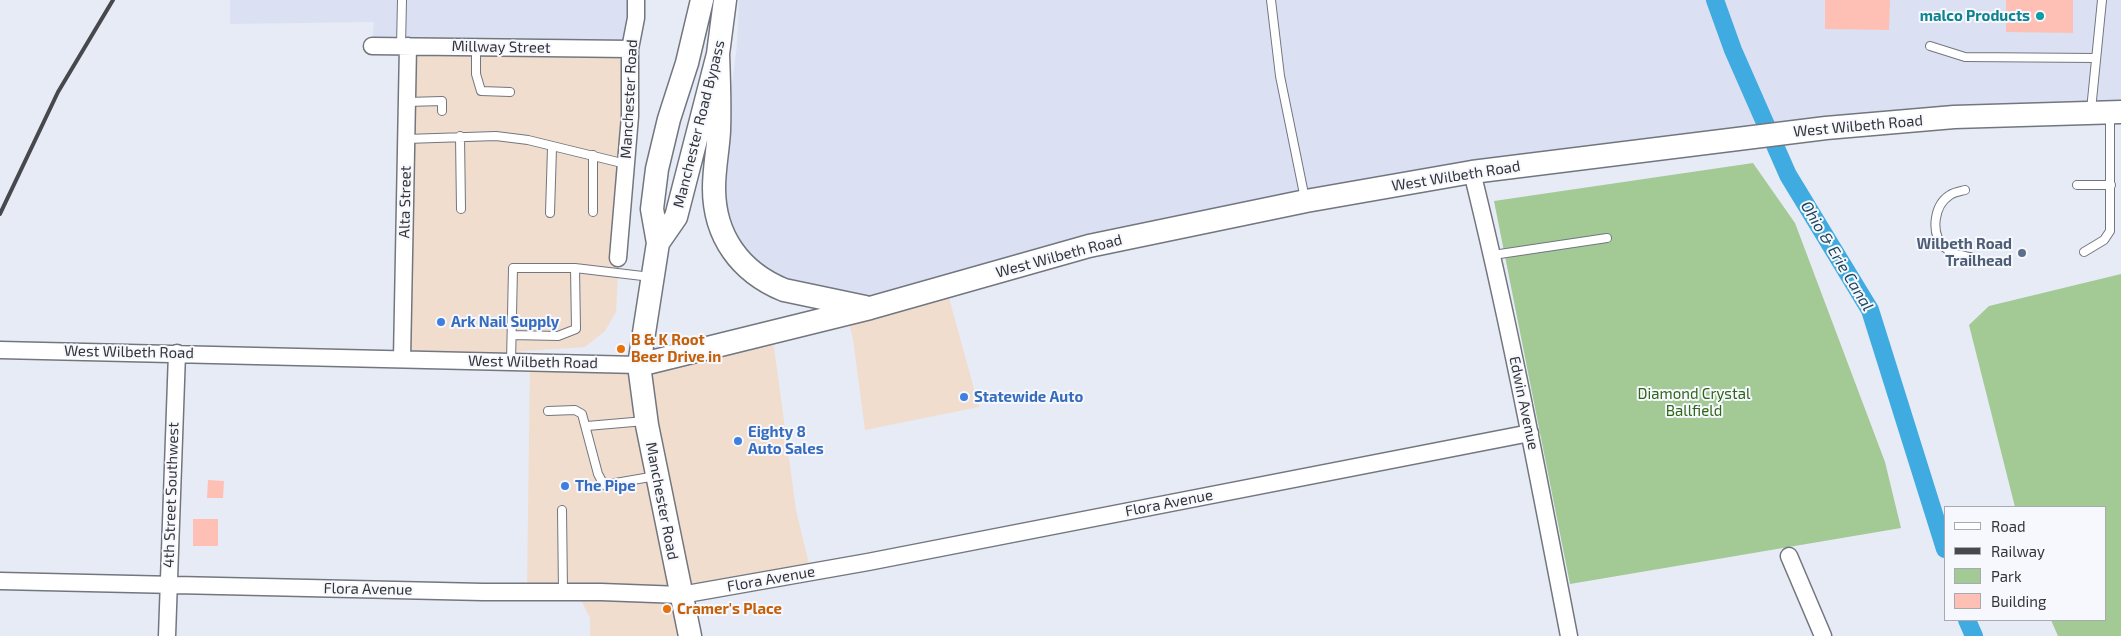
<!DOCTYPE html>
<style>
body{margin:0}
#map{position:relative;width:2121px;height:636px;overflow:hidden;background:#e7ebf5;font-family:"Exo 2",sans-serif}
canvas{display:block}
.legend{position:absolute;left:1944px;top:506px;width:162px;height:115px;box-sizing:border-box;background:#f6f8fe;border:1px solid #a8aaaf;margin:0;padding:6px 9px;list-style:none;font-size:15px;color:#343539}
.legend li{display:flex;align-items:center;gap:10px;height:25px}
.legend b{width:25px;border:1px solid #a8aaaf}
</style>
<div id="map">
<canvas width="2121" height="636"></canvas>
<ul class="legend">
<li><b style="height:6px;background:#fff"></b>Road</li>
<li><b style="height:6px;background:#47484d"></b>Railway</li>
<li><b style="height:14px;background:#a3c995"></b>Park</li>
<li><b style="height:14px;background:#fec0b5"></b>Building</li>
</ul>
</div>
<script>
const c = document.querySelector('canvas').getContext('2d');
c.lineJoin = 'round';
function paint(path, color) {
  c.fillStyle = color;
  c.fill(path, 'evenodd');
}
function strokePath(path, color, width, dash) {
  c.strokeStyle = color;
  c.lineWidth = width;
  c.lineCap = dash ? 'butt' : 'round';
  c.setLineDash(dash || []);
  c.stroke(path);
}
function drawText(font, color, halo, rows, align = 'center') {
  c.font = font + ' "Exo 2",sans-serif';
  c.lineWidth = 4;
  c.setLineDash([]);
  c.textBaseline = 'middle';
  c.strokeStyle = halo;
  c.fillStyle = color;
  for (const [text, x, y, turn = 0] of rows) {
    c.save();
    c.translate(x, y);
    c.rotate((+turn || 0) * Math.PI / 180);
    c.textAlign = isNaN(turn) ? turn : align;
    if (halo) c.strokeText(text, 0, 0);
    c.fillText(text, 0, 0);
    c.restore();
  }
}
const commercial = new Path2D(`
 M408 46 630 49 616 312 605 331 585 347 402 359Z
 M946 287 979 407 865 430 853 339 847 314Z
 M772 332 796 510 811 572 681 595 690 636H590V618L577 592 527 588 530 362 639 365Z`);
const built = new Path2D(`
 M230 0H634L630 49 372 46 374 22 230 24Z
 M739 0H2121V112L1472 172 1089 246 870 308 784 290 743 248 723 199V154L737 45Z`);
const green = new Path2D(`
 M1753 163 1795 223 1885 462 1901 528 1570 584 1494 201Z
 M2121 274V636H2058L2051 620H2105V507H2015L1969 325 1989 306Z`);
const canal = new Path2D(`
 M1715 0 1733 50 1788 175 1870 310 1945 549
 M1967 620 1974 636`);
const building = new Path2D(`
 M1825 0H1890L1889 30 1825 29Z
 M2006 0H2073V33L2006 32Z
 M208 480 224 481 223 498H207Z
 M193 519H218V546H193Z`);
const lane = new Path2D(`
 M1271 0 1280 76 1305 199
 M401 46 402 0
 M1930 46 1965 57 2096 58
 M476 47V74L481 91 510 92
 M407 102 442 101V111
 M2091 110 2102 0
 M460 136 461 209
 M406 139 496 136 528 140 626 164
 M593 155V212
 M2077 185H2111
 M1965 190C1961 191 1954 192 1950 195 1934 205 1930 233 1944 247 1951 254 1960 255 1970 257
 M550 213 552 148
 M2084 252 2104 240 2110 231V114
 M1493 255 1607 238
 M512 335 558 336 576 329 575 268
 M511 362 513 268H575L651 277
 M548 411 575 410 582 414 598 474 604 485 656 476
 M587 426 645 421
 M562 510 563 592`);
const street = new Path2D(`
 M372 46 630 49
 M1472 172C1510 325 1539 481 1569 636
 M618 258 630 116V49L636 18V0
 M0 350 639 365
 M402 359 408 46
 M1789 556 1823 636
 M0 581 483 592H601L681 595 868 562 1530 433
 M167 636 177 353`);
const secondary = new Path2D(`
 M718 54C719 80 720 105 719 131 718 150 714 168 714 188 714 236 740 272 784 290L865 307
 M658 243 676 217 718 54 725 0
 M639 365 870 308 1089 246 1306 201 1472 172 1826 128 1954 117 2121 112
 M690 636 647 425 639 365 658 243 652 209 657 169 669 119 687 63 702 0`);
const rail = new Path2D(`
 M0 214 58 92 113 0`);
const markers = [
 [2040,16,5,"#0f9aa8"],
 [2022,253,5,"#5c6f8a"],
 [441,322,5,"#3f7fe0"],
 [621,349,5,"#e8710a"],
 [964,397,5,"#3f7fe0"],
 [738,441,5,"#3f7fe0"],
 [565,486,5,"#3f7fe0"],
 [667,609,5,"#e8710a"]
];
const cultureNames = [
 ["malco Products",2030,16]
];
const streetNames = [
 ["Millway Street",501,47,1],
 ["Manchester Road",629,99,-87],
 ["Manchester Road Bypass",699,124,-76],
 ["West Wilbeth Road",1858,126,-5],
 ["West Wilbeth Road",1456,176,-9],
 ["Alta Street",405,202,-89],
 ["West Wilbeth Road",1059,256,-15],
 ["West Wilbeth Road",129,352,1],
 ["West Wilbeth Road",533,362,1],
 ["Edwin Avenue",1524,403,78],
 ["4th Street Southwest",171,495,-88],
 ["Manchester Road",662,501,79],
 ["Flora Avenue",1169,503,-11],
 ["Flora Avenue",771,579,-10],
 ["Flora Avenue",368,589,1]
];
const serviceNames = [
 ["Wilbeth Road",2012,244],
 ["Trailhead",2012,261]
];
const shopNames = [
 ["Ark Nail Supply",451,322],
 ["Statewide Auto",974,397],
 ["Eighty 8",748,432],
 ["Auto Sales",748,449],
 ["The Pipe",575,486]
];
const foodNames = [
 ["B & K Root",631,340],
 ["Beer Drive in",631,357],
 ["Cramer's Place",677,609]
];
const parkNames = [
 ["Diamond Crystal",1694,394],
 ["Ballfield",1694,411]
];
const waterNames = [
 ["Ohio & Erie Canal",1837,256,59]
];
paint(commercial, '#f1ddce');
paint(built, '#dbe1f2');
paint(green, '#a3c995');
strokePath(canal, '#3fabe0', 18);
paint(building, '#fec0b5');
strokePath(lane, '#72767f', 10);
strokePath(street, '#72767f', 19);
strokePath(secondary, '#72767f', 25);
strokePath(lane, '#fff', 8);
strokePath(street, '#fff', 16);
strokePath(secondary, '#fff', 22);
strokePath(rail, '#47484d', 4);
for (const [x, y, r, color] of markers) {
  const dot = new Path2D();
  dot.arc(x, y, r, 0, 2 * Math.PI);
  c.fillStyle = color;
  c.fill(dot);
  strokePath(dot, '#f6f8fe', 2);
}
drawText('bold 15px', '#0d838f', '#f6f8fe', cultureNames, 'right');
drawText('15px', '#343539', '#f6f8fe', streetNames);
drawText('bold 15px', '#4e5e75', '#f6f8fe', serviceNames, 'right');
drawText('bold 15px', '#366cbe', '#f6f8fe', shopNames, 'left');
drawText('bold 15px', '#c56008', '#f6f8fe', foodNames, 'left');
drawText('15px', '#2f6516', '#f6f8fe', parkNames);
drawText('italic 16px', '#1b475e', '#f6f8fe', waterNames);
</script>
